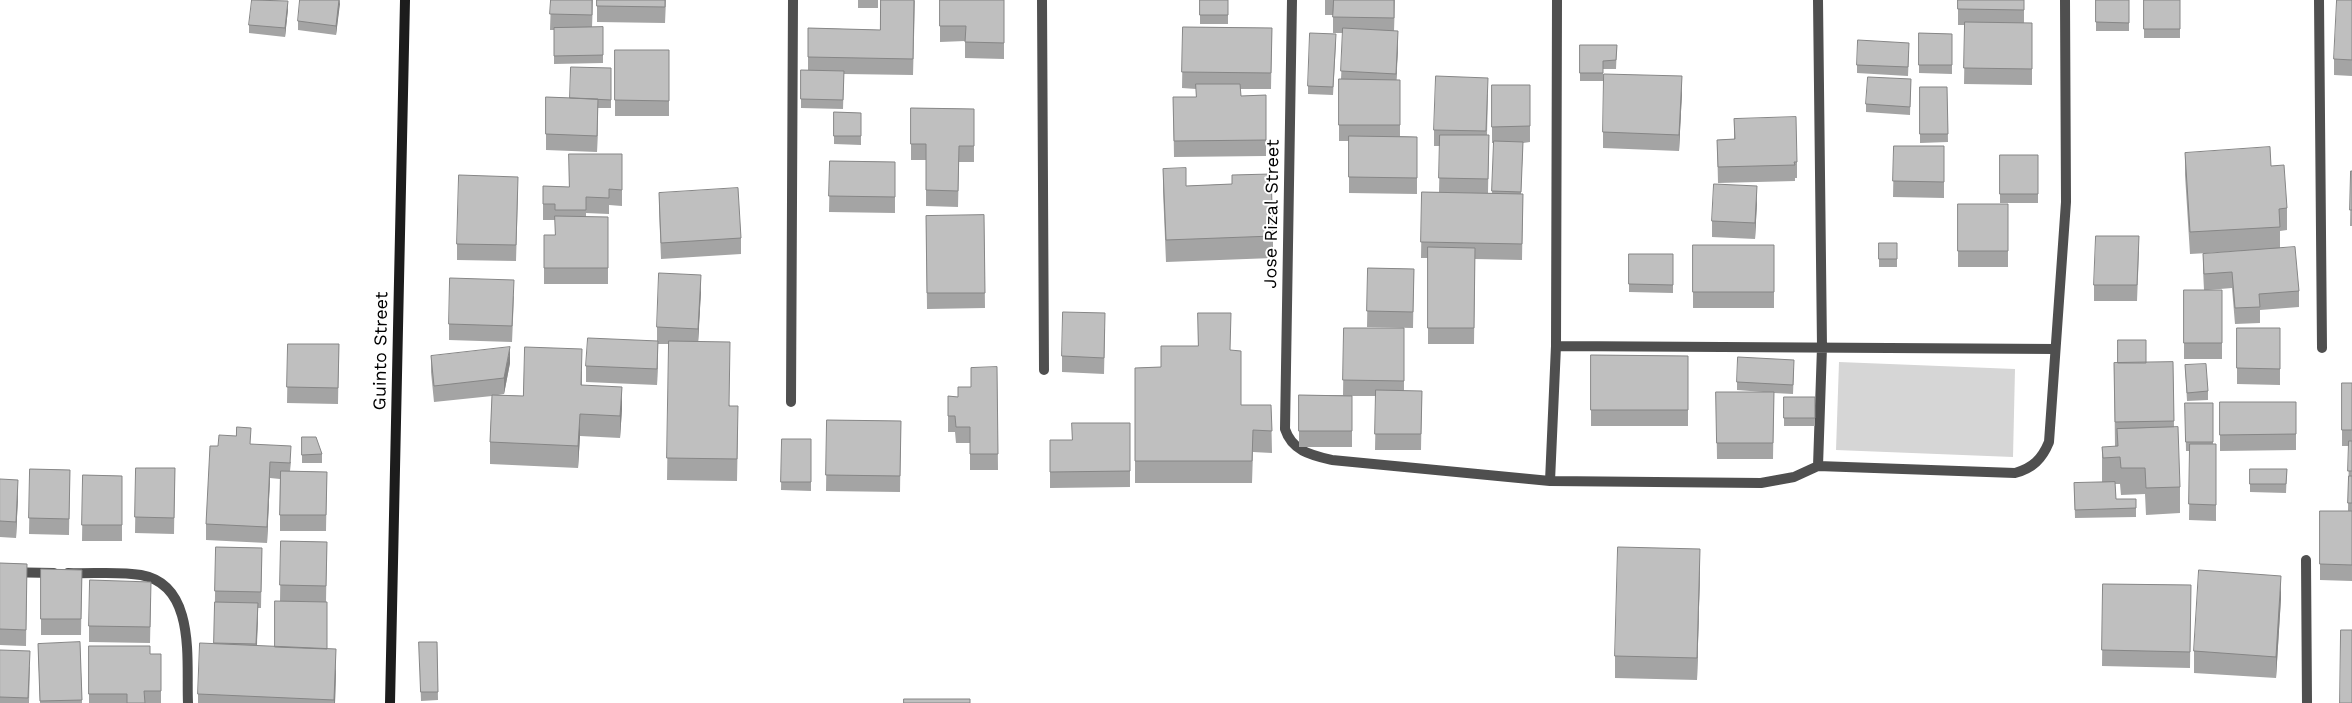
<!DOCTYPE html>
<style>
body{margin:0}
canvas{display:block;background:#fff}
</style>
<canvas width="2352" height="703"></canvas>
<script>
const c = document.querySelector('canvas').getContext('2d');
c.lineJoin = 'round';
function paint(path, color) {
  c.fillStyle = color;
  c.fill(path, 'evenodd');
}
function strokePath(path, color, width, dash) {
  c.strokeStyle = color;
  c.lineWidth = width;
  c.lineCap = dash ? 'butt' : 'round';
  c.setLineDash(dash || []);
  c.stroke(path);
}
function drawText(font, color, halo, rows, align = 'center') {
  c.font = font + ' "Work Sans",sans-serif';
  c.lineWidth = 4;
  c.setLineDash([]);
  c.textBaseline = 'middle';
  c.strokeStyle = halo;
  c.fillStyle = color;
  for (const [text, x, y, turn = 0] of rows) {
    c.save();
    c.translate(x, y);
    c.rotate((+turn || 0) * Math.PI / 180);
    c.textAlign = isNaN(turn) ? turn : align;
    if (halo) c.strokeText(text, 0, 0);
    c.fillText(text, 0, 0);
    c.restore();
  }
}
const green = new Path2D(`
 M1839 362 2015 369 2013 457 1836 450Z`);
const street = new Path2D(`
 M1042 0 1044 370
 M1292 0 1285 429C1292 451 1311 455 1332 460L1550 481 1761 483 1794 477 1818 466 2015 473C2033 468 2042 459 2049 442L2066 202 2065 0
 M1818 0 1822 347 1818 466
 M2319 0 2322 348
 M1556 346 2055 349
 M791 402 793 0
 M1550 481 1556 346 1557 0
 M2306 560 2307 703
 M0 572 54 573
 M68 573C92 574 118 571 141 575 197 585 186 662 188 703`);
const secondary = new Path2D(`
 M390 703 405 0`);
const wall = new Path2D(`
 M340 0 336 35 298 30V21Z
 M551 0H593L592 27H603V63L554 64V30H550Z
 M597 0H666L665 23 597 22Z
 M858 0H878V8H858Z
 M915 0 913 75 844 74 843 109 801 108V70H808V28L880 30Z
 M940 0H1004V59L965 58V41L940 42Z
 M1200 0H1228V24H1200Z
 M1325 0H1395L1394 31 1398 47 1396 80H1400V136L1417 137V194L1349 193V141H1339V79H1341L1343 33H1333V15H1325Z
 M1958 0H2024V23H2032V85L1964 84 1965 25H1958Z
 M2096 0H2129V31H2096Z
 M2144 0H2180V38H2144Z
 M2352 0V76L2334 75V59Z
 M288 9 285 37 249 33V25Z
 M1183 27 1272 28 1271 89H1240L1241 96 1266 95V156L1174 157 1173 97H1196V89L1182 88Z
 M1919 33 1952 34V74L1919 73Z
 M1336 42 1333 95 1308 94V86Z
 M1580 45H1617L1616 69H1603V81H1580Z
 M615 50H669V116H615Z
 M1909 51 1908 76 1857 73V65Z
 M611 68V108H598L597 152 546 150V97L570 98Z
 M1911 79 1910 115 1866 112V104Z
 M1492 85H1530V142L1523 143 1521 194H1523L1522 260 1475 259 1474 344H1428V258H1421L1422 192H1439L1440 146H1434V130L1488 94 1487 135H1489L1488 193H1492L1494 143H1492Z
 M1920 87H1947L1948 142 1920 143Z
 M1682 92 1679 151 1603 148V132Z
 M911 108 974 109V162H959L958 207 926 206V160H911Z
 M834 112 861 113V145L834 144Z
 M1734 119 1797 162V178H1795V181L1718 183 1717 140 1734 139Z
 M1894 146H1944V198L1893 197Z
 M2185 153 2271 166 2287 208V230L2280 231V248L2299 291V307L2260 310V323L2235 324 2232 288 2208 290H2222V359H2184V290H2204L2203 270V254L2277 249 2190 254 2185 175Z
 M622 154V206L609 205V214L586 213V217H608V284H544V235H555V220H543V186L569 187Z
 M2000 155H2038V203H2000Z
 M830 161 895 162V213L829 212Z
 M1163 169 1186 186 1232 184V175L1273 236V258L1166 262 1163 191Z
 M2351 171H2352V226H2350Z
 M518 193 516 261 457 260V244Z
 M659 193 741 238V254L661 259 659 209Z
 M1757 202 1755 239 1712 237V221Z
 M1958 204H2008V267H1958Z
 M984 215 985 308 927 309 926 216Z
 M1879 243H1897V267H1879Z
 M1693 245H1774V308H1693Z
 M2139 251 2137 301H2094V285Z
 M1629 254H1673V293L1629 292Z
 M1368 268 1414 269 1413 328 1367 327Z
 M701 291 698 341 730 406 738 428 737 481 667 480 669 344H658L657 385 586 382V366L657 341V327Z
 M514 296 512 342 449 340V324Z
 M1344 328H1404V391H1422L1421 450H1375L1376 396H1352V447H1299V395H1343Z
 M2237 328H2280V385L2237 384Z
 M1105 329 1104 374 1062 372V356Z
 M288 344H339L338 404 287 403Z
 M1230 350 1241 405H1271L1272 453 1253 452 1252 483H1135V368L1161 367Z
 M1591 355 1688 356V426H1591Z
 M431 356 510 363 504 394 498 395 523 396 582 371V385L622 409 620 438 580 436 578 468 490 464V442L492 396 434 402 431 372Z
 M2173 362 2174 427 2180 487V513L2146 515 2145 494 2121 495 2120 484H2115L2116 499H2136V517L2075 518 2074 483 2102 482V447H2115L2114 363Z
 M2185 365 2208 391V400L2187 401Z
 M997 367 998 470H970V443H956L955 432H948V396L958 397Z
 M1794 368 1793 394 1774 393 1773 459H1717L1716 392H1763L1737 390V382Z
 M2342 383H2352V581L2320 580V511H2348L2349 446H2342Z
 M1784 397H1815V426H1784Z
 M2220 402H2296V450L2220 451Z
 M2185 403H2213V444H2216V521L2189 520 2190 451H2186Z
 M827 420 901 421 900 492 826 491Z
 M1130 423V487L1050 488V440H1072Z
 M302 437 322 454V463H302Z
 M782 439H811V491L781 490Z
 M251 444 291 462 290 471 327 472 326 531H280V479L270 478 267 543 206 540V524L218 446Z
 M136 468H175L174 534 135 533Z
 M30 469 70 470 69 535 29 534Z
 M2250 469H2287L2286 493 2250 492Z
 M83 475 122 476V541H82Z
 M0 479 18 496 16 538 0 537Z
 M281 541 327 542 326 602 327 649 336 671 335 703H198V694L214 644 216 547 262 548 261 608H258L257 646 275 647 280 601Z
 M0 563 27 564 26 646 0 645Z
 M41 569 82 570 81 635H41Z
 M1700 571 1697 680 1615 678V656Z
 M2103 584 2191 585 2190 668 2102 666Z
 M151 598 150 643 89 642V626Z
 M2281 598 2276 678 2194 673V651Z
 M80 642 82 703H40L38 644Z
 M419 642H437L438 700 421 701Z
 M89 646 150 654H161V703H89Z
 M0 650 30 667 29 703H0Z`);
const shadedWall = new Path2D(`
 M339 0 340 4 336 35V26Z
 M288 1V9L285 37V28Z
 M1398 31V47L1396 90V74Z
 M1682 76V92L1679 151V135Z
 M598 99V115L597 152V136Z
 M1757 186V202L1755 239V223Z
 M701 275V291L698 345V329Z
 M658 341V357L657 385V369Z
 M510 347V363L504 394V378Z
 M622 387V409L620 438V416Z
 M580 414V436L578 468V446Z
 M270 462V478L267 543V527Z
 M18 480V496L16 538V522Z
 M1700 549V571L1697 680V658Z
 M2281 576V598L2276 678V657Z
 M258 603V619L256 660V644Z
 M336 649V671L335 703H334Z`);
const building = new Path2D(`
 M252 0 288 1 285 28 249 25Z
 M300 0H339L336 26 298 21Z
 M551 0H592V15L550 14Z
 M597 0H665V7L597 6Z
 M881 0H914L913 59 808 57V28L880 30Z
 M940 0H1004V43L965 42 966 26H940Z
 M1200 0H1228V15H1200Z
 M1334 0H1394V18L1333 17Z
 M1958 0H2024V10L1958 9Z
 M2096 0H2129V23L2096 22Z
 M2144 0H2180V29H2144Z
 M2337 0H2352V60L2334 59Z
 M1965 22 2032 23V69L1964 68Z
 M603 27V55L554 56V28Z
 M1183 27 1272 28 1271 73 1182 72Z
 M1343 28 1398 31 1396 74 1341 71Z
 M1310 33 1336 34 1333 87 1308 86Z
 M1919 33 1952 34V65H1919Z
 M1858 40 1909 43 1908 67 1857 65Z
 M1580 45H1617L1616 60 1603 61V73H1580Z
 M615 50H669V101L615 100Z
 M571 67 611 68V100L570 98Z
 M801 70 844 71 843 100 801 99Z
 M1604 74 1682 76 1679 135 1603 132Z
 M1436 76 1488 78 1486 131 1434 130Z
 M1868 77 1911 79 1910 107 1866 104Z
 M1339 79 1400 80V125H1339Z
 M1196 84H1240L1241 96 1266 95V140L1174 141 1173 97H1196Z
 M1492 85H1530V126L1492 127Z
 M1920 87H1947L1948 134H1920Z
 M546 97 598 99 597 136 546 134Z
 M911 108 974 109V146H959L958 191 926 190V144H911Z
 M834 112 861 113V136H834Z
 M1796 117 1797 162H1794L1795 165 1718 167 1717 140 1735 139 1734 119Z
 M1440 135H1489L1488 179 1439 178Z
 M1349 136 1417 137V178L1349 177Z
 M1494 141 1523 142 1521 192 1492 191Z
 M1894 146H1944V182L1893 181Z
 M2270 147 2271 166 2284 165 2287 208 2279 209 2280 227 2190 232 2185 153Z
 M569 154H622V190L609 189V198L586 197V210H555V204H543V186L569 187Z
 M2000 155H2038V194H2000Z
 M830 161 895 162V197L829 196Z
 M1186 168V186L1232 184V175L1271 174 1273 236 1166 240 1163 169Z
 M2351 171H2352V210H2350Z
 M459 175 518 177 516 245 457 244Z
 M1714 184 1757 186 1755 223 1712 221Z
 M738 188 741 238 661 243 659 193Z
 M1422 192 1523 194 1522 244 1421 242Z
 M1958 204H2008V251H1958Z
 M984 215 985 293H927L926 216Z
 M555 216 608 217V268H544V235H555Z
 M2096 236H2139L2137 285H2094Z
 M1879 243H1897V259H1879Z
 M1693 245H1774V292H1693Z
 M1428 247 1475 248 1474 328H1428Z
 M2295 247 2299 291 2259 294 2260 307 2235 308 2232 272 2204 274 2203 254Z
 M1629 254H1673V285L1629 284Z
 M1368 268 1414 269 1413 312 1367 311Z
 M659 273 701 275 698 329 657 327Z
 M450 278 514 280 512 326 449 324Z
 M2184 290H2222V343H2184Z
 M1063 312 1105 313 1104 358 1062 356Z
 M1198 313H1231L1230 350 1241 351V405H1271L1272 431 1253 430 1252 461H1135V368L1161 367V346H1198Z
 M1344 328H1404V381L1343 380Z
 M2237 328H2280V369L2237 368Z
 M588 338 658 341 657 369 586 366Z
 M2118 340H2146V363H2118Z
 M669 341 730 342 729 406H738L737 459 667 458Z
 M288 344H339L338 388 287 387Z
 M510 347 504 378 434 386 431 356Z
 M525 347 582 349 581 385 622 387 620 416 580 414 578 446 490 442 492 395 523 396Z
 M1591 355 1688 356V410H1591Z
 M1738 357 1794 360 1793 385 1737 382Z
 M2173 362 2174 421 2115 422 2114 363Z
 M2206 364 2208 391 2187 393 2185 365Z
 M997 367 998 454H970V427H956L955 416H948V396L958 397V387H971V368Z
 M2342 383H2352V430H2342Z
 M1376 390 1422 391 1421 434H1375Z
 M1716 392H1774L1773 443H1717Z
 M1299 395 1352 396V431H1299Z
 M1784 397H1815V418H1784Z
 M2220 402H2296V434L2220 435Z
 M2185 403H2213V442H2186Z
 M827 420 901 421 900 476 826 475Z
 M1072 423H1130V471L1050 472V440H1072Z
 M237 427 251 428 250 444 291 446 290 463 270 462 267 527 206 524 210 446H218L219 435 236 436Z
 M2178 427 2180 487 2146 488 2145 468H2121L2120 457 2103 458 2102 447 2118 446 2117 429Z
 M302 437H316L322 454 302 455Z
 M782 439H811V482H781Z
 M2349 441H2352V471H2348Z
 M2190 444H2216V505L2189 504Z
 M136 468H175L174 518 135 517Z
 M30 469 70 470 69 519 29 518Z
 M2250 469H2287L2286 484H2250Z
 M281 471 327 472 326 515H280Z
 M83 475 122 476V525H82Z
 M2349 476H2352V503H2348Z
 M0 479 18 480 16 522 0 521Z
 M2115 482 2116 499H2136V508L2075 510 2074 483Z
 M2320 511H2352V565L2320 564Z
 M281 541 327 542 326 586 280 585Z
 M216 547 262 548 261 592 215 591Z
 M1618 547 1700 549 1697 658 1615 656Z
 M0 563 27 564 26 630 0 629Z
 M41 569 82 570 81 619H41Z
 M2199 570 2281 576 2276 657 2194 651Z
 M90 580 151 582 150 627 89 626Z
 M2103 584 2191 585 2190 652 2102 650Z
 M275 601 327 602V649L275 647Z
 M215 602 258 603 256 644 214 643Z
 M2341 630H2352V703H2340Z
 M80 642 82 700 40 701 38 644Z
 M419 642H437L438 692H421Z
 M200 643 336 649 334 700 198 694Z
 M89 646H150V654H161V691H144L145 703H127V694H89Z
 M0 650 30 651 28 698 0 697Z
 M904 699H970V703H904Z`);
const streetNames = [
 ["Jose Rizal Street",1272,214,-89],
 ["Guinto Street",381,351,-89]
];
paint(green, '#d6d6d6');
strokePath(street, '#4f4f4f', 10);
strokePath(secondary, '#1c1c1c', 10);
paint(wall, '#a4a4a4');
paint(shadedWall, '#868686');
paint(building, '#bfbfbf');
strokePath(building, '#868686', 1);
drawText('18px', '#000', '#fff', streetNames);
</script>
